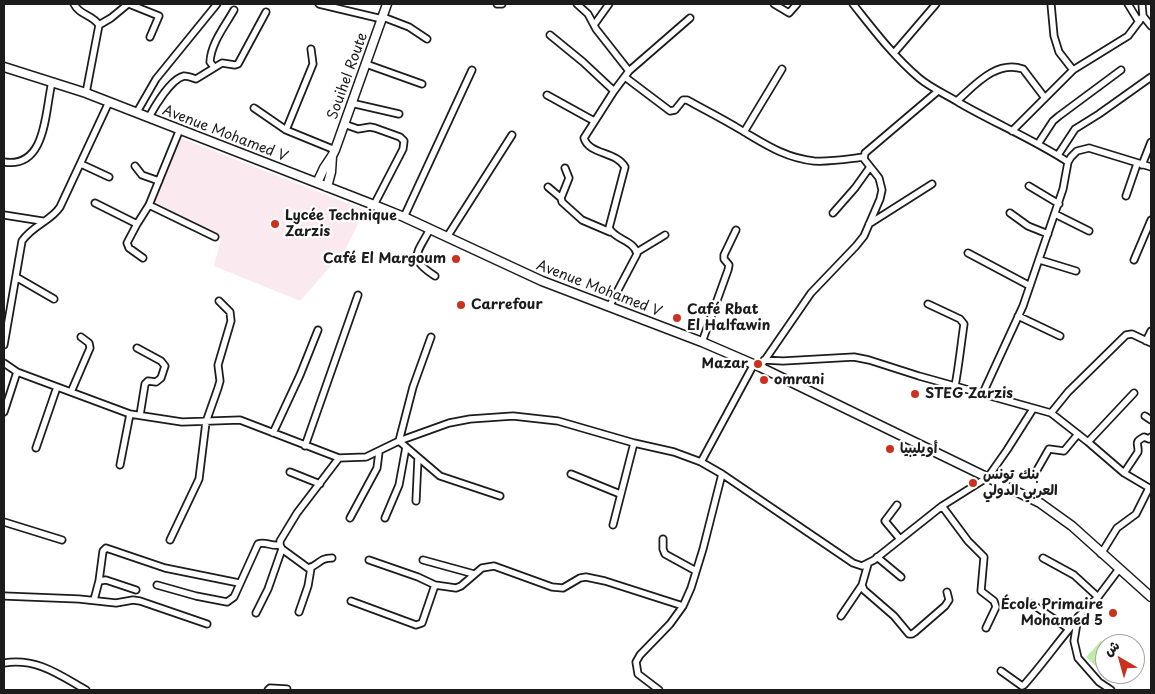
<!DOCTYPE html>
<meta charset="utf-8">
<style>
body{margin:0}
#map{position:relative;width:1155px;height:694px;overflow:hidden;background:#fff;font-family:"Playpen Sans","Playpen Sans Arabic",sans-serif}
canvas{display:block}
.frame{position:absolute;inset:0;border:5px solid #1c1c1c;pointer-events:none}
.north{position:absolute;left:1095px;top:634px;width:50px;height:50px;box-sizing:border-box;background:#fff;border:1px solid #a4a4a4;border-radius:50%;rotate:322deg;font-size:14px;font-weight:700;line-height:20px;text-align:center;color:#1c1c1c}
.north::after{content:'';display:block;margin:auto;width:18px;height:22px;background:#c8321e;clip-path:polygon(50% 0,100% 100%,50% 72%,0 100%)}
</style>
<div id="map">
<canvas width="1155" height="694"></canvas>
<div class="frame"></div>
<div class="north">ش</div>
</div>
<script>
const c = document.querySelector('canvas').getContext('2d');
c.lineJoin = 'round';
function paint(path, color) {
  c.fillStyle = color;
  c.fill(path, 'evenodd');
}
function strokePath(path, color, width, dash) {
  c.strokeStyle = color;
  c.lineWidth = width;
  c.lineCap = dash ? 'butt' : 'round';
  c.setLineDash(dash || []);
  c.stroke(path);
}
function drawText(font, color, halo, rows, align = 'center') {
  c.font = font + ' "Playpen Sans","Playpen Sans Arabic",sans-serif';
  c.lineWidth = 4.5;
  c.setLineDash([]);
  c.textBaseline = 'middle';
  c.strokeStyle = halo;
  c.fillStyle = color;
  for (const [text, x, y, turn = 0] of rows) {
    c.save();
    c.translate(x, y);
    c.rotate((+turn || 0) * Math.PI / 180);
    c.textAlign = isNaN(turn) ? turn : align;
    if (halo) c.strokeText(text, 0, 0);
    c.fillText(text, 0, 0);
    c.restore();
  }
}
const built = new Path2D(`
 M178 137 365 210 345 250 300 301 214 266 221 239 152 204Z`);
const green = new Path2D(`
 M1101 641 1105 645V674H1121L1113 682 1086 657Z`);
const minor = new Path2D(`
 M74 4C79 15 93 15 99 25L86 93
 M129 4 159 16 150 37
 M319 4 382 19
 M497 4H502
 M577 4 588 14 596 29 629 71
 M774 4 789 13 797 4
 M853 4C873 29 894 57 919 78 931 88 945 94 958 102 994 123 1033 139 1068 162
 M1051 4 1054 36 1059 52 1073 70
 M1128 4 1139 22
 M1142 4 1143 16 1151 26
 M383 17 409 27 427 39
 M99 25 111 18 128 4
 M594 25 609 4
 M550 35 583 62 614 91
 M894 53 936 4
 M366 64 422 84
 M214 67 210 62C211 43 225 26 234 10
 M625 77 670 111 675 110 683 100H687C705 110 723 119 741 130 765 144 785 158 814 161 831 162 847 159 864 157
 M547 95 594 121
 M957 101C975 85 996 60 1023 69L1045 98
 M351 103 399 114
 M254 108 286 130 335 150
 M137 112 156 79 217 4
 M149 117C155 106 171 79 184 76 188 76 193 78 196 79L222 63 235 65 238 64 266 12
 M344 124 358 129 370 127 375 128 400 137 404 141 403 149 374 205
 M286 130 313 64 311 49
 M1012 131 1073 70 1128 36 1143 16
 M744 132 782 69
 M1038 144 1053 121 1059 116 1121 70
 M1058 155 1075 129 1099 114 1151 77
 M4 162C47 169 45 110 52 82
 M81 164 109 177
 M1142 165 1151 142
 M135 166 142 175 159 181
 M565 168 569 178 561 198 562 202 582 220 610 232
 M1029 186 1059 204
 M548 187 561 198
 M1126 196 1137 164
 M95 203 137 224
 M149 205 215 237
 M833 213 855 188 870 167
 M1010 213 1028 226 1048 234
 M1055 214 1089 231
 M4 215 42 221
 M404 217 472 70
 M869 224 932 184
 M430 229C417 254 407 258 435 276
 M447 237 512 135
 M637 252 665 235
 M968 253 1030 286
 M143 258 129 248 127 243 137 224 149 205 180 129
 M1040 260 1076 271
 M1134 260 1151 220
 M16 277 54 299
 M928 304 960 319 964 324C961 344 959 365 955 386
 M609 307 637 254C634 240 615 240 609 228L625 167C616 151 589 155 584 138L614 91 629 71 690 18
 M1018 316 1060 336
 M431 337 413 387 399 441 440 476 500 496
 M1146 341 1151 331
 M702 342 728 270 729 265 724 259V255L736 230
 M4 345 22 241C33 225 51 221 60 207L109 102
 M137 348 161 361 165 366 161 378 156 382 148 381 145 384 140 415
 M764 360 783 361 854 357 869 360 919 376 1051 413 1088 442 1124 473 1151 489
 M4 363 17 372 130 414 182 422 240 420 339 458 366 457 399 441 449 423 470 419 513 416 558 421 634 443 674 452 701 462
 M754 364 701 462 722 474 853 563 862 566 874 560 942 506 988 477 1007 450 1033 409
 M760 367 811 293 856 246 864 236 880 199 882 190 879 178 864 159 865 153 938 91
 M71 392 90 348 89 343 81 337
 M983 393 1023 306 1063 189 1068 162 1071 157 1077 151 1089 148 1151 167
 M4 412 17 372
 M1051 413 1068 392 1126 335 1132 334 1151 343
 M1145 416 1151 420
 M273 433 300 375 318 330
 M1088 442 1134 393
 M305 446 358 295
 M36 448 57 387
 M120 465 130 414
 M1037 470 1049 449 1064 451 1078 434
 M290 472 320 484
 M1124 473 1138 452C1139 443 1133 443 1144 437L1149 439 1151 437
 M571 474 620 494
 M416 501 418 458
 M897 505 885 521 900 539
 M942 506 968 541 984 557 981 591 994 601 996 607 986 628
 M350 518 377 468 379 452
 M385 518 399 485 406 447
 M4 522 62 540
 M613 525 634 443
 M663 539V549L665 554 696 571
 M170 540 199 479 206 422 218 388 220 381 218 365 231 321 230 312 219 301
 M1101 554 1117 528 1136 514 1149 488
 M877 557 901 577
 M332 558C318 558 319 566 308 568L282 549 280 545V541L297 513 339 458
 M1043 558 1074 575 1098 597
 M369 560 418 577 435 585 456 588 461 586 482 568 494 566 552 587 563 588 580 578 586 577 605 581 683 606
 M423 560 474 574
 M868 564 862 585 864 590 894 616 909 634H912L915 632 945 606 949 600 947 592
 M99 581 106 580 136 590
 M157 585 196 596 227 602 234 597 258 544C265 541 272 547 280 545
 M4 596 79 599 116 603 133 600 140 601 207 624
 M94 600 99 581 103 551 106 548 165 568 239 583
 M351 601 416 625 422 623 435 585
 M1032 604 1069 629
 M299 612 308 586 311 568
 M256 613 268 589 282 549
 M841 616 862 585
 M4 663C37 658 58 674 86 690
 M1001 671 1022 686 1024 685C1042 665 1058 642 1075 622
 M268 690 270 688 287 689
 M659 690 638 674 636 662 640 655 670 624 683 606 691 588 703 549 722 474
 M1111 690 1099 682 1078 658 1074 641 1078 617 1098 597 1119 569`);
const secondary = new Path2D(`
 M4 67 86 93 374 205 404 217 542 281 702 342 760 367 1040 503 1072 526 1151 597
 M317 183 324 168 332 156 335 150 387 4
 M327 187 331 172 332 156`);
const markers = [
 [275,224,5,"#c8321e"],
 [456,259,5,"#c8321e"],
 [461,305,5,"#c8321e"],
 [677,318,5,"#c8321e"],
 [758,364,5,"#c8321e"],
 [764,380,5,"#c8321e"],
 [915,394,5,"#c8321e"],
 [890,449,5,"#c8321e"],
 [973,483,5,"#c8321e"],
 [1113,613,5,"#c8321e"]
];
const streetNames = [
 ["Souihel Route",348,76,-70],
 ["Avenue Mohamed V",225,134,21],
 ["Avenue Mohamed V",599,289,21]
];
const poiNames = [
 ["Lycée Technique",285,216],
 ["Zarzis",285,232],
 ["Café El Margoum",446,259,"right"],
 ["Carrefour",471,305],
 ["Café Rbat",687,310],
 ["El Halfawin",687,326],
 ["Mazar",748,364,"right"],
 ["omrani",774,380],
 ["STEG Zarzis",925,394],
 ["أويليبيا",900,449],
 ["بنك تونس",983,475],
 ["العربي الدولي",983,491],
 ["École Primaire",1103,605,"right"],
 ["Mohamed 5",1103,621,"right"]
];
paint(built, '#fae9ee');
paint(green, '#bfeba8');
strokePath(minor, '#1c1c1c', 9);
strokePath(secondary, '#1c1c1c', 11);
strokePath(minor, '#fff', 5.5);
strokePath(secondary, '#fff', 8);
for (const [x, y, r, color] of markers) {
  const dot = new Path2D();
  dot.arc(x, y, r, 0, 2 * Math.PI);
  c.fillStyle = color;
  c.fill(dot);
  strokePath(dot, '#fff', 2);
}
drawText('14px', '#1c1c1c', '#fff', streetNames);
drawText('bold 14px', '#1c1c1c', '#fff', poiNames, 'left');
</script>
